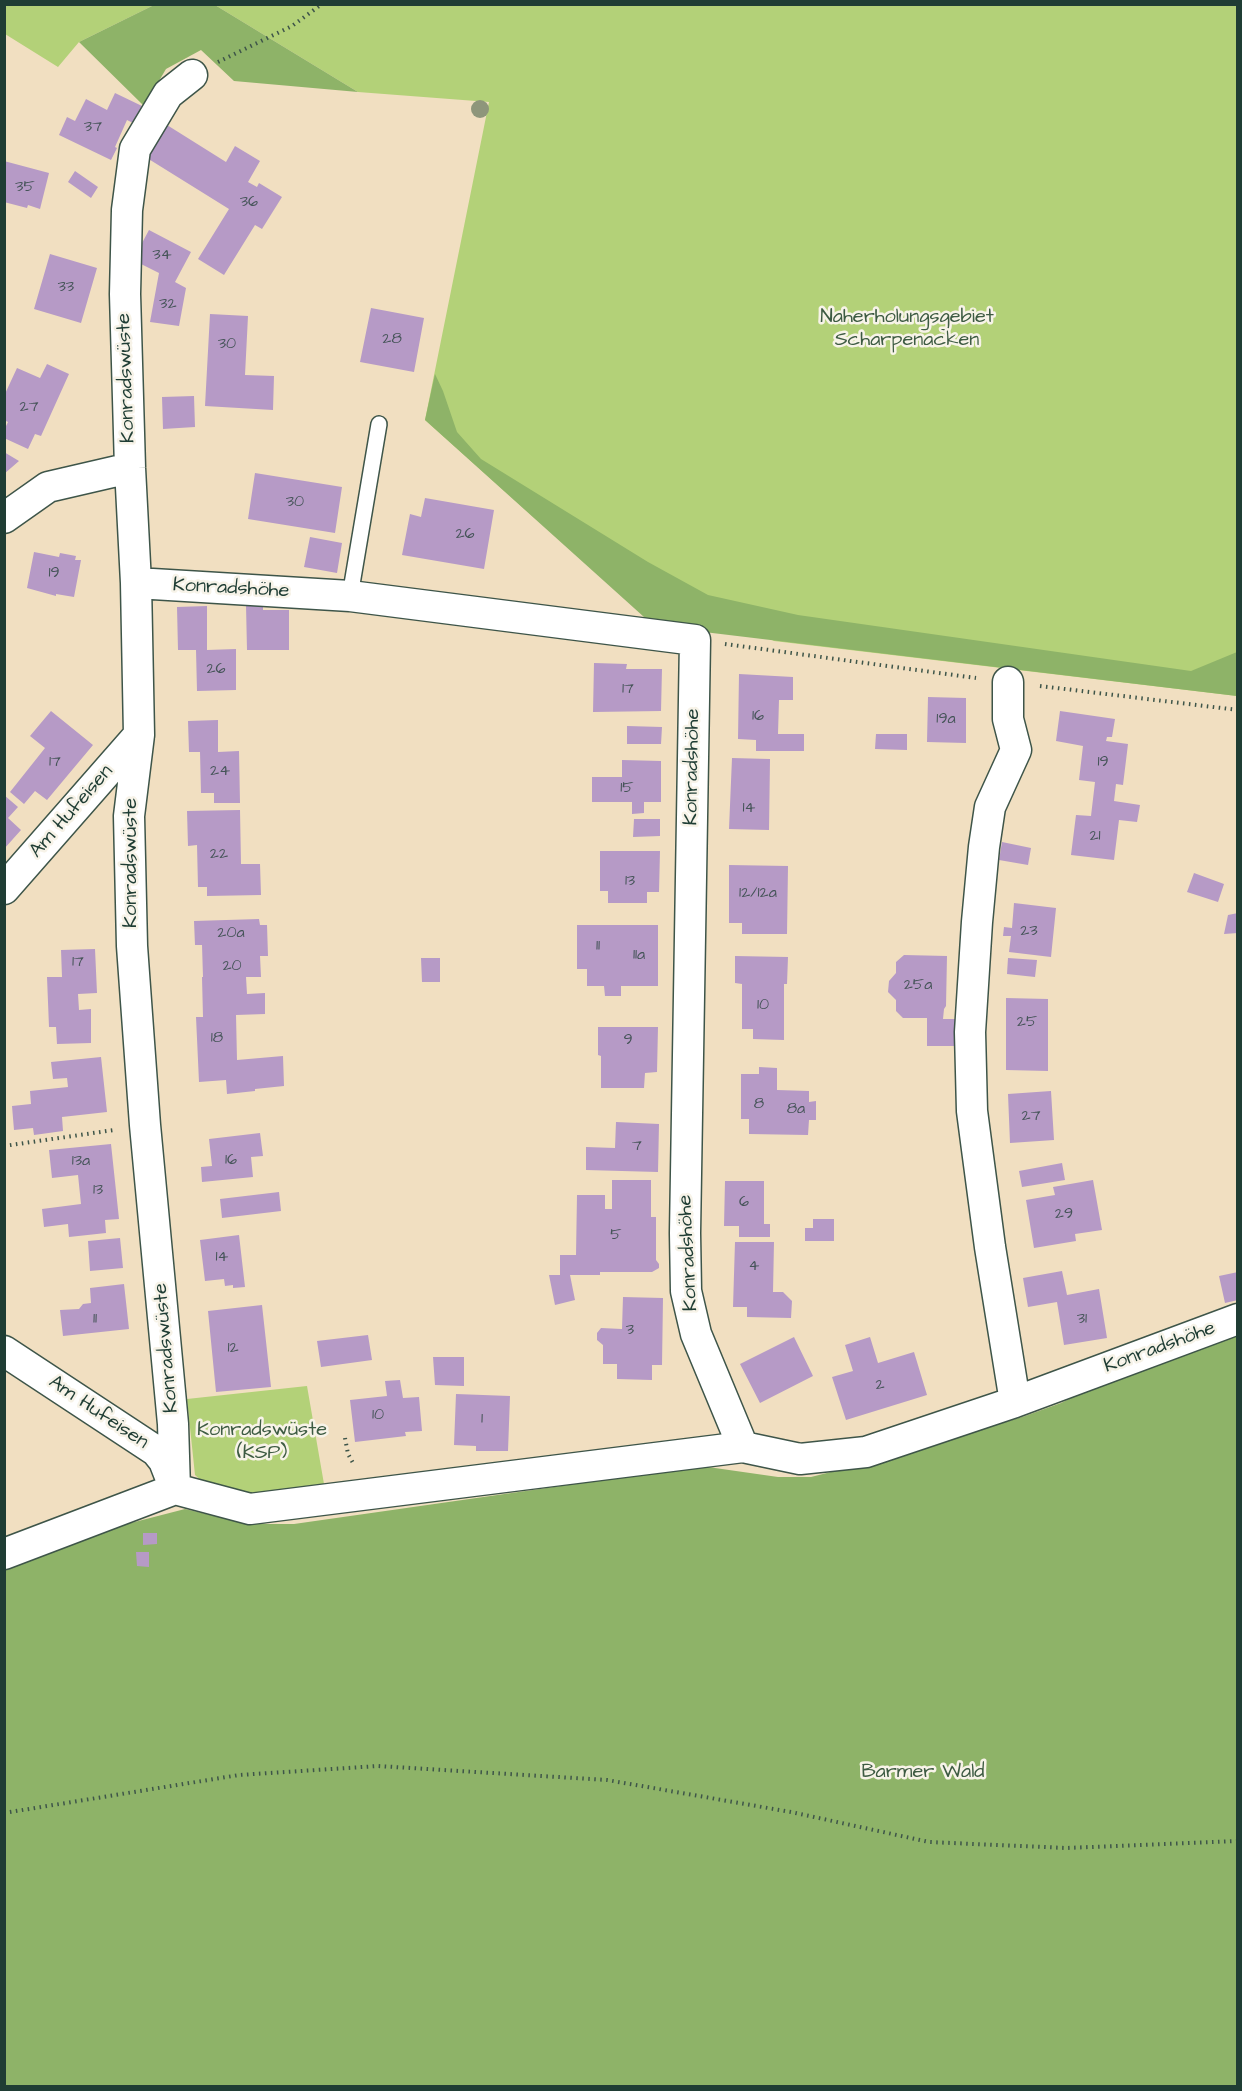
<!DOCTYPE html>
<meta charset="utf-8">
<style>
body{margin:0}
#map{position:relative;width:1242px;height:2091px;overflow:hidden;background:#f1dfc1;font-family:"Architects Daughter",sans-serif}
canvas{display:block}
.frame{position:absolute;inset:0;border:6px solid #1f3d34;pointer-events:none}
</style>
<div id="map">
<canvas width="1242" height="2091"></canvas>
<div class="frame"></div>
</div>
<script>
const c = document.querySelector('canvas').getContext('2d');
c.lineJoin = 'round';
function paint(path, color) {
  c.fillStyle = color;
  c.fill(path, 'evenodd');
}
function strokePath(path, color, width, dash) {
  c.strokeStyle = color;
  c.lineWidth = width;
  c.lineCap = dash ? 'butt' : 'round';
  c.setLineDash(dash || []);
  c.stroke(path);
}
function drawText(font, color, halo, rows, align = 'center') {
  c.font = font + ' "Architects Daughter",sans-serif';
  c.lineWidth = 5;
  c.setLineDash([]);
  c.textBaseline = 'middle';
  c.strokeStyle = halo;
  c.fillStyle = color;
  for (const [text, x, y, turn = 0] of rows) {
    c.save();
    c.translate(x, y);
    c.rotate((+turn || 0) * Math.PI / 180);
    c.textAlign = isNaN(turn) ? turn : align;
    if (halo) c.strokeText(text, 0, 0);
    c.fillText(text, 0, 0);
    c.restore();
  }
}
const green = new Path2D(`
 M4 5H154L79 42 58 67 5 34Z
 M215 5H1237V696L774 641 539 522 425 420 489 102 358 92Z
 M307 1386 324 1484 264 1494 239 1493 208 1487 195 1475 187 1399Z`);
const forest = new Path2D(`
 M154 5H215L358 92 234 81 201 50 166 69 144 106 79 42Z
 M435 374 443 391 457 432 481 459 648 562 708 595 798 615 1191 671 1237 652V696L654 626 425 420Z
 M1237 1331V2086H5V1569L123 1525 185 1509 227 1519 267 1524H294L701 1466 778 1477H811L910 1452 1025 1416 1061 1403 1101 1383Z`);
const building = new Path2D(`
 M115 93 142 106 133 123 127 120 115 147 117 148 111 160 59 135 67 117 75 121 86 99 107 110Z
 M167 125 226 162 235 146 260 161 248 182 257 187 259 183 282 197 262 229 255 225 224 275 198 259 229 209 147 158Z
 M4 161 49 173 40 209 28 205 27 208 4 202Z
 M75 171 98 187 91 198 68 182Z
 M149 230 191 252 175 282 186 288 179 326 150 322 159 273 133 260Z
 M50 254 97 268 81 323 34 309Z
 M371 308 424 318 414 372 360 362Z
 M210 314 248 316 245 375 274 376 273 410 205 406Z
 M47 364 69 374 41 436 35 434 28 449 4 438V430L8 422 4 420V396L17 368 40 378Z
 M194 396 195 427 163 429 162 397Z
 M4 452 19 461 4 474Z
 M255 473 342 487 335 533 248 519Z
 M425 498 494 510 484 569 402 555 410 514 421 517Z
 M310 537 342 543 337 573 304 567Z
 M34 552 59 557 60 553 76 556 75 560H81L74 597 56 594V596L27 588Z
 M246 605H263V610H289V650H247Z
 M207 606V650L236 649V690L197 691 196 650H178L177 607Z
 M594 663 627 664 626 669H662L661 711 593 712Z
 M739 674 793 677V700H779L778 734H804V751H756V740L738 739Z
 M928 697 966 698V743L927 742Z
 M51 711 93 745 47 800 35 791 24 804 10 792 45 748 30 736Z
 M1060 711 1115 719 1112 737H1107L1106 741 1128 744 1123 785 1116 784 1114 801 1140 805 1137 822 1119 820 1114 860 1071 855 1076 815 1091 816 1095 782 1079 780 1083 746 1056 741Z
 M218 720V752L239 751 240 803H214V793H201L200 752H189L188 721Z
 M627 726 662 727 661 744H627Z
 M876 734H907V750L875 749Z
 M732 758 770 759 769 830 729 829Z
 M622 760 661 761V802H644V813L632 814V802H592V777H622Z
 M4 795 18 807 8 818 21 830 4 849Z
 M240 810 241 864H260L261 895 207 896V887H198L197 845 188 846 187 811Z
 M634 819H660V836L633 837Z
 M1002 842 1031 848 1028 865 999 860Z
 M600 851H660L659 892H647V903H608V891H600Z
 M729 865 788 866 787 934H742V923H729Z
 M1194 873 1224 884 1218 902 1187 892Z
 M1014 903 1056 908 1051 957 1009 952 1011 936H1003L1004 927 1012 928Z
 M1238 913V933L1224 934 1228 915Z
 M259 919 260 925H267L268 956H260L261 977H246L247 994 265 993V1014L236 1015 237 1060 283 1056 284 1086 255 1089V1091L227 1094 226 1080 199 1082 196 1017H203L202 977H203L202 945H195L194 921Z
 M577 925H658V986H621V996H605L604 986H587V969H577Z
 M95 949 97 993 78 994 79 1010 91 1009V1043L57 1044 56 1027H49L47 977H62L61 950Z
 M904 955 947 956 946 1006 944 1009 943 1019H956V1046H927V1018H903L896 1011V1000L888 992 889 981 896 973V962Z
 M735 956 788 957 787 984H784V1040L753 1039V1029H742V984L735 983Z
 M421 958H440V982H422Z
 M1008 958 1037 960 1035 977 1007 974Z
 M1006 998 1048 999V1071L1006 1070Z
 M598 1027H658L657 1072 645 1073 644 1088H601V1056L598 1055Z
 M101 1057 107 1112 62 1117 63 1131 34 1135 33 1128 14 1130 12 1106 31 1104 30 1091 68 1087 67 1078 53 1079 51 1062Z
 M759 1067 777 1068V1090L809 1091V1102L816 1101V1120H809L808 1135 749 1134V1119H741V1074H759Z
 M1051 1091 1054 1140 1010 1143 1008 1094Z
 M616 1122 659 1124 658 1172 586 1170V1147L615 1148Z
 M260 1133 263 1156 251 1157 253 1177 202 1182 201 1167 212 1166 209 1139Z
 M111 1144 119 1219 105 1220 106 1233 69 1237 68 1224 44 1227 42 1209 81 1204 78 1175 52 1178 49 1150Z
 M1062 1163 1065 1180 1022 1187 1019 1171Z
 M612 1180H651V1217H656V1260L659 1264V1268L652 1272H600V1275H570L575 1300 555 1305 549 1275H560V1255H576L577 1195H605V1209H612Z
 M1093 1180 1102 1230 1075 1234 1076 1241 1034 1248 1026 1200 1055 1195 1053 1187Z
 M725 1181H764V1224H770V1237H739V1226H724Z
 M279 1192 281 1211 222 1218 220 1199Z
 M813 1219H834V1241H805V1228H813Z
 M239 1235 245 1287 233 1288V1285L225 1286 224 1279 205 1281 200 1240Z
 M120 1238 123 1268 90 1271 88 1241Z
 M735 1242H774L773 1292H783L792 1301 791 1318 747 1317V1307H733Z
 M1062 1271 1067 1295 1099 1289 1107 1338 1064 1345 1057 1302 1028 1307 1023 1278Z
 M1238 1272V1300L1225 1303 1219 1276Z
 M124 1284 129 1329 63 1336 60 1310 79 1309 83 1304 91 1303 90 1288Z
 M623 1297 663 1298 662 1365H652V1380L617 1379V1364H603V1345L597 1340V1333L601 1328 622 1329Z
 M262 1305 271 1387 216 1392 208 1311Z
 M368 1335 372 1360 321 1367 317 1341Z
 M794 1337 813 1376 760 1403 740 1364Z
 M870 1337 878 1363 914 1352 927 1395 846 1420 832 1377 853 1371 845 1345Z
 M433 1357H464V1386L435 1385Z
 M400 1380 403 1398 419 1397 422 1431 405 1432 406 1436 355 1442 350 1400 387 1396 385 1381Z
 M456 1394 510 1396 508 1451H476V1446L454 1445Z
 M143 1533H157V1544L143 1545Z
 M136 1552H149V1567L137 1566Z`);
const path = new Path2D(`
 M218 62 292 26 322 4
 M725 644 976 678
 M1040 686 1238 710
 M4 1146 114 1130
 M345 1438 348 1454 353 1463
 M4 1813 239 1775 378 1766 607 1780 791 1812 929 1842 1066 1848 1238 1841`);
const lane = new Path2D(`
 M350 596 379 424`);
const street = new Path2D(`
 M4 518 48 487 130 468
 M136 583 350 596 695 640 685 1233 686 1291 696 1334 743 1447
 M1008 682V719L1016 750 990 807 984 847 977 922 970 1032 972 1111 977 1149 990 1247 1015 1402
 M4 889 139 735
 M4 1351 156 1451 164 1461 173 1484
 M175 1489 173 1424 145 1125 132 946 129 816 139 735 136 583 130 468 125 294 127 210 135 149 168 94 192 75
 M175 1489 250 1509 743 1447 800 1459 866 1452 1015 1402 1238 1319
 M4 1554 175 1489`);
const trees = [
 [480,109]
];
const numberNames = [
 ["37",93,128],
 ["35",25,188],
 ["36",249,203],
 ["34",162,256],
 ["33",66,288],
 ["32",168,305],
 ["28",392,340],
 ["30",227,345],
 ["27",29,408],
 ["30",295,503],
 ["26",465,535],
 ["19",54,574],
 ["26",216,670],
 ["17",628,690],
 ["16",758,717],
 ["19a",946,720],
 ["17",55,763],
 ["19",1103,763],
 ["24",220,772],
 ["15",627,789],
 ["14",749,809],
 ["21",1095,837],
 ["22",219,855],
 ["13",630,882],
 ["12/12a",758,894],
 ["23",1029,932],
 ["20a",231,934],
 ["11",598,947],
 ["11a",639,956],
 ["17",78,963],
 ["20",232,967],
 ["25a",918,986],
 ["10",763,1006],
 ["25",1027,1023],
 ["18",217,1039],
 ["9",628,1041],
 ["8",759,1105],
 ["8a",796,1110],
 ["27",1031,1117],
 ["7",637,1147],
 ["16",231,1161],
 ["13a",81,1162],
 ["13",98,1191],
 ["6",744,1203],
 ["29",1064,1215],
 ["5",616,1236],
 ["14",222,1258],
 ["4",754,1267],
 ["11",95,1320],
 ["31",1082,1320],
 ["3",630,1331],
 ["12",233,1349],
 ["2",880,1386],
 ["10",378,1416],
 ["1",482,1420]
];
const parkNames = [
 ["Naherholungsgebiet",907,318],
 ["Scharpenacken",907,341],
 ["Konradswüste",262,1431],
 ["(KSP)",262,1454],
 ["Barmer Wald",923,1773]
];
const streetNames = [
 ["Konradswüste",127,378,-92],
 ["Konradshöhe",231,589,3],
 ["Konradshöhe",693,767,-89],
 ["Am Hufeisen",72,812,-49],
 ["Konradswüste",132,863,-90],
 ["Konradshöhe",689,1253,-93],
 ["Konradswüste",167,1348,-95],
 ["Konradshöhe",1160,1348,-20],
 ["Am Hufeisen",98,1413,34]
];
paint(green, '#b3d178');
paint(forest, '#8eb368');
paint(building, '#b69ac6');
strokePath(lane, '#3e5549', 18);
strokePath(street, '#3e5549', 33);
strokePath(path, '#3e5549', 4, [1.5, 4.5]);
strokePath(lane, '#fff', 15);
strokePath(street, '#fff', 30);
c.fillStyle = '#8e967b';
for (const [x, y] of trees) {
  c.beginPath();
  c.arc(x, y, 9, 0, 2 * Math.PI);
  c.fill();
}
drawText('16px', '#455458', null, numberNames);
drawText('20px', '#3d5b42', '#f7f3e8', parkNames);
drawText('20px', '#1f3d34', '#f7f3e8', streetNames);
</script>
